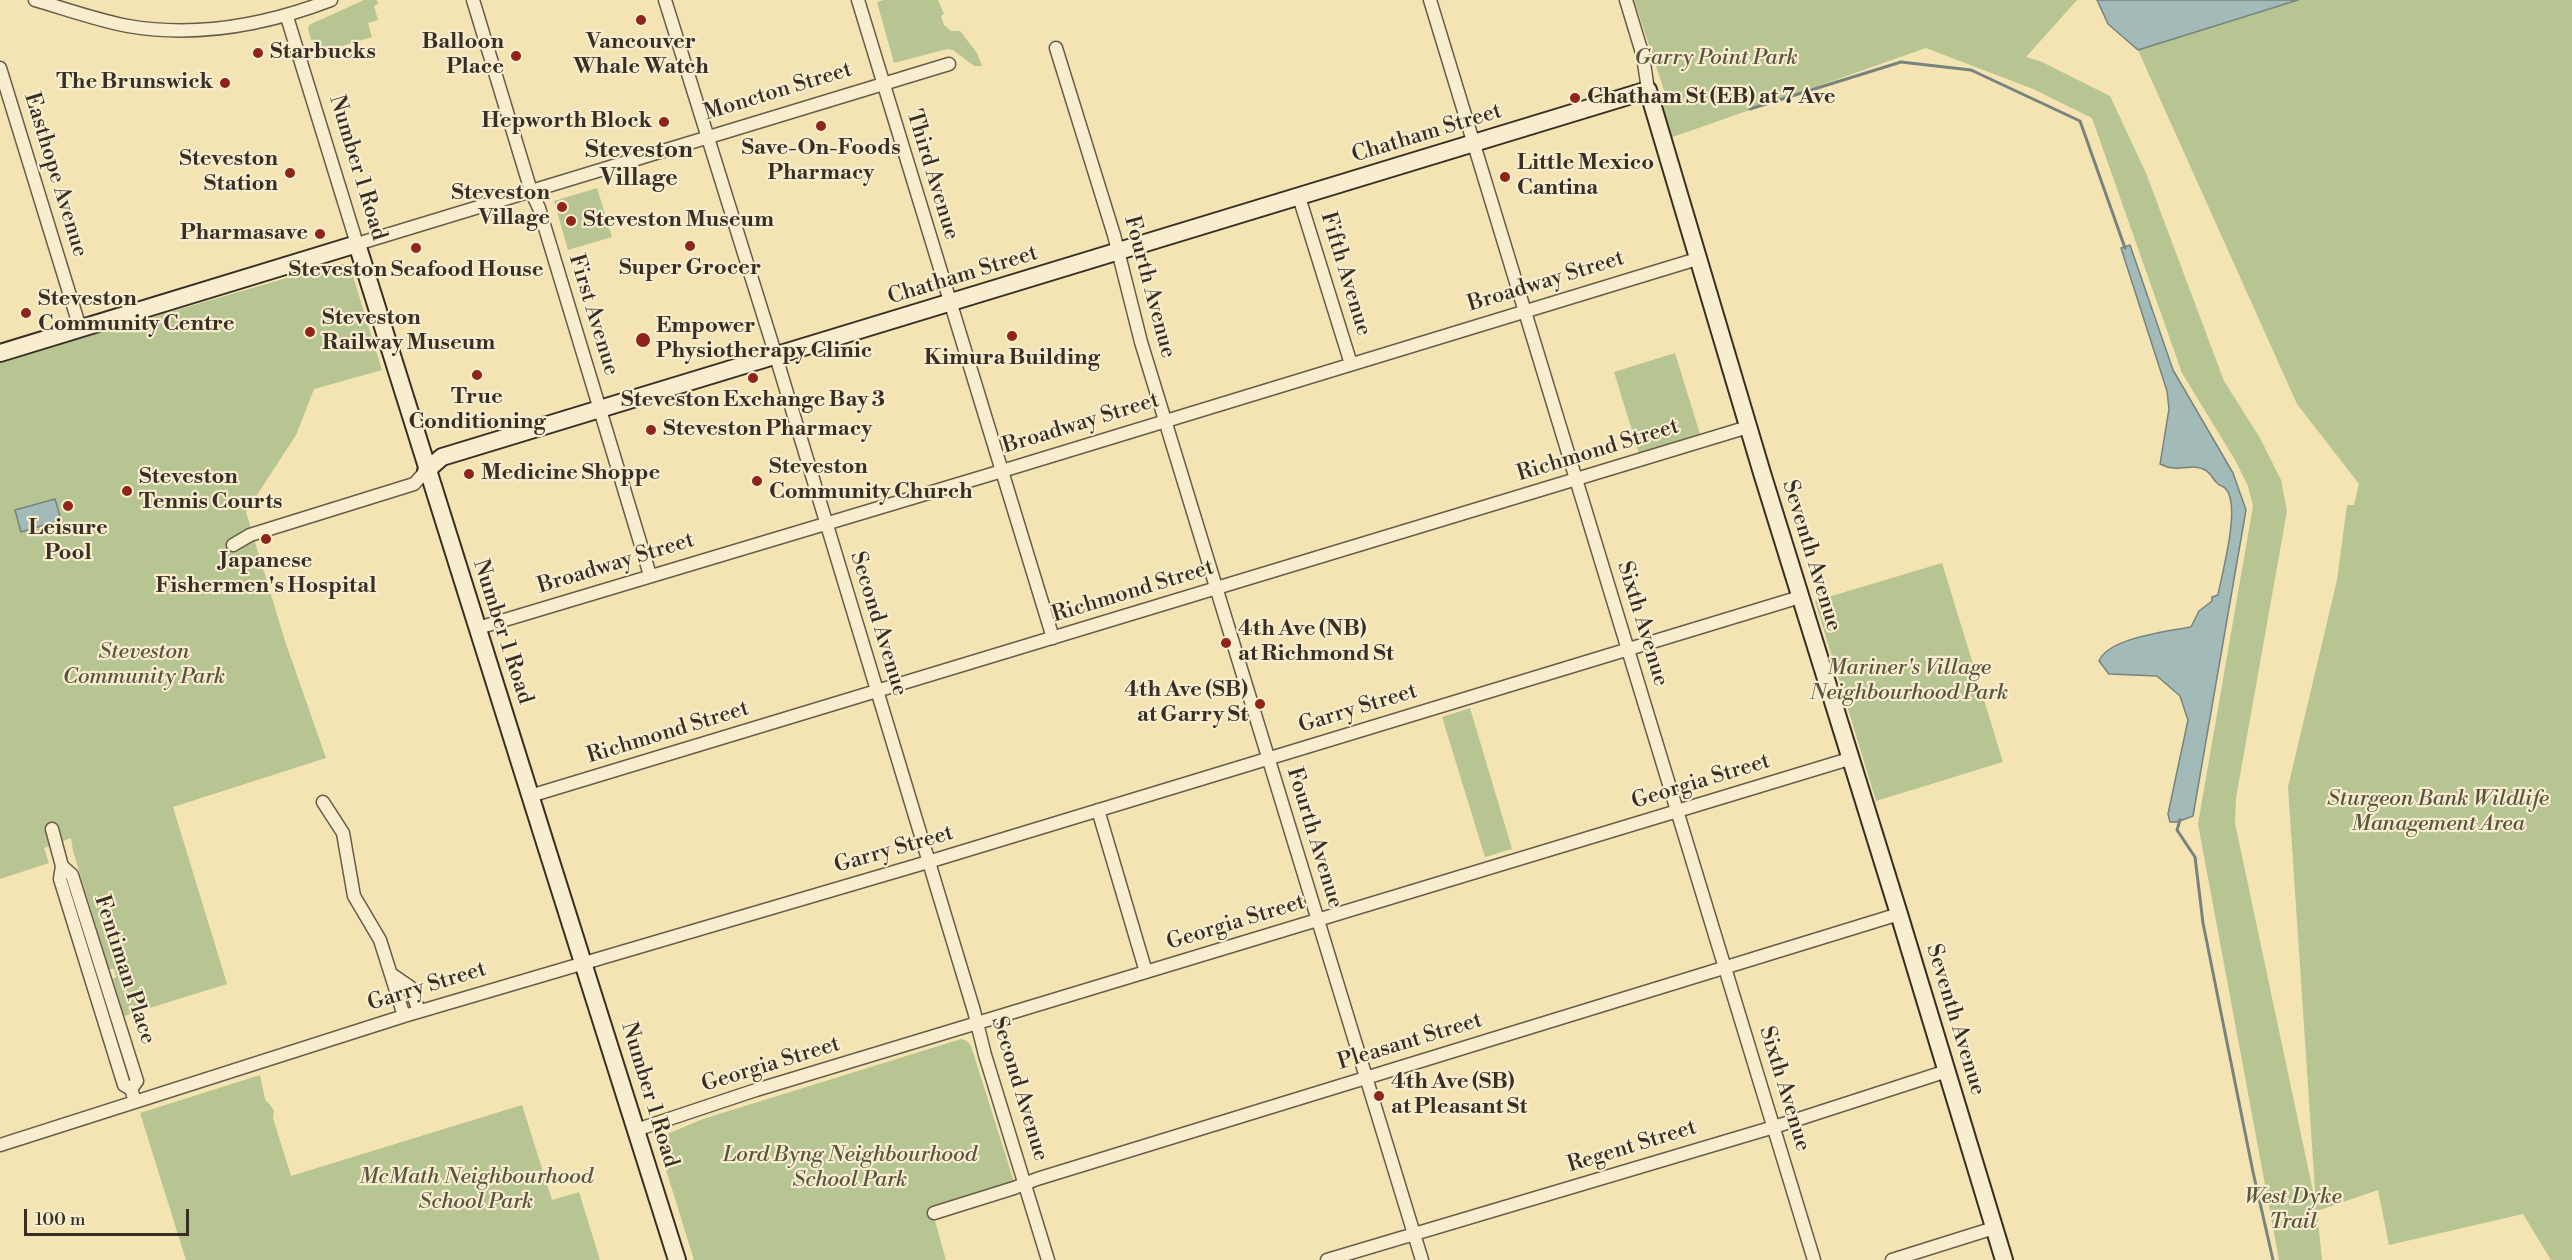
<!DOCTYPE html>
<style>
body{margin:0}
#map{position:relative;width:2572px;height:1260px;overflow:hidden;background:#f4e4b4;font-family:"Libre Bodoni",serif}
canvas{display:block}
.scale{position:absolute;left:24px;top:1209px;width:165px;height:27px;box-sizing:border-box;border:3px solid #392e24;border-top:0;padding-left:8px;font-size:18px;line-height:21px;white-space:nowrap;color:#392e24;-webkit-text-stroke:4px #f8edce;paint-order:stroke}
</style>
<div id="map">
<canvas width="2572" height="1260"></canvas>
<div class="scale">100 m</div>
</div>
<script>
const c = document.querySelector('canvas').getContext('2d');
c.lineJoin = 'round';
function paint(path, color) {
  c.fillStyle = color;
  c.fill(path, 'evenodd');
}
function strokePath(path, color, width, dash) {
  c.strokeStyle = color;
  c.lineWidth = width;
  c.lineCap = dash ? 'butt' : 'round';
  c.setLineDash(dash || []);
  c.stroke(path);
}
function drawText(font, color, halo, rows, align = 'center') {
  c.font = font + ' "Libre Bodoni",serif';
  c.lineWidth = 4.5;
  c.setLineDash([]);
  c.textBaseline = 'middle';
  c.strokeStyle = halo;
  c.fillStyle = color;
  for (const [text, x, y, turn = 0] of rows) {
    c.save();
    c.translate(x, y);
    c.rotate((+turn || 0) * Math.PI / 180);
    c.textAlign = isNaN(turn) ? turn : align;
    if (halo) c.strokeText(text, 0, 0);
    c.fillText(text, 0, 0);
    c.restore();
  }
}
const green = new Path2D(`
 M364 0H377L378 4 374 6 378 20 368 23 372 37 316 54 308 30 309 25Z
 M884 0H938L944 14 941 16 944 25 951 31H960L977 53 982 66H974L953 50 947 49 894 63 877 2Z
 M1634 0H2077L2026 57 2042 62 2110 96 2146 173 2224 381 2260 438 2281 480 2287 511 2236 798 2235 823 2316 1205 2288 787 2337 580 2347 505H2354L2359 484 2297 404 2138 50 2108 24 2097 0H2572V1260H2551L2523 1214 2389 1245 2378 1190 2317 1211 2322 1260H2279L2198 824 2253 506 2248 486 2235 460 2182 373 2092 118 2033 89 1926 48 1670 138 1660 104 1666 96Z
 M597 188 612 237 568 250 554 201Z
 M335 264H344L352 273 382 370 314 389 296 435 246 512 285 641 326 758 173 807 227 984 124 1016 113 979 116 977 114 969H109L73 851 71 838 44 848 49 863 0 879V363L47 349 53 343 112 326 118 327Z
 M1675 353 1700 434 1639 453 1614 372Z
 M1942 563 2003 762 1876 801 1815 601Z
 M1470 708 1512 849 1485 857 1442 717Z
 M961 1039 967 1041 971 1046 1015 1185 932 1210 946 1260H694L658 1144 660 1137 703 1119Z
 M260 1075 265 1099 274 1110 273 1118 291 1176 522 1105 552 1200 579 1192 600 1260H186L140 1113Z`);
const water = new Path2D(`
 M2097 0H2298L2138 50 2108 24Z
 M2130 245 2173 370 2233 473 2246 510 2193 816 2177 822H2170L2168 814 2188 720 2180 696 2157 676 2109 674 2099 661C2108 638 2168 631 2191 627L2199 611 2212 601V597L2218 595C2222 573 2241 506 2226 489 2224 486 2220 486 2218 484 2213 480 2211 473 2205 470 2192 462 2179 474 2160 464L2169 409 2167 391 2121 248Z
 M55 499 61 520 21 532 15 510Z`);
const stream = new Path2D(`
 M1750 109 1901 62 1971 70 2080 121 2125 248
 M2180 820 2177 830 2195 857 2203 923 2253 1172 2273 1260`);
const street = new Path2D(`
 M35 0C66 9 96 20 128 26 198 38 266 25 331 0
 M473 0 531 191 539 208 650 575
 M665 0 771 340 974 1011 985 1055 1048 1260
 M858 0 1053 638
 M1430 0 1814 1260
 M1626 0 1643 56 1648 90
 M287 17 357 244 949 64
 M1056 48 1114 235 1141 342 1422 1260
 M0 68 80 328
 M1299 197 1351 364
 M233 545 250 535 414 484 426 471
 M478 628 1002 471 1697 259
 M530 796 1748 427
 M323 802 343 833 354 896 380 940 404 1016
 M1098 810 1146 972
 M52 829 62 866 60 879 124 1085 131 1089 135 1101
 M62 866 72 875 137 1081 131 1089
 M391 974 410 987 419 1011
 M636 1130 756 1090 1849 759
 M0 1145 404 1016 928 862 1800 597
 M934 1213 1014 1188 1037 1179 1899 914
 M1327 1260 1774 1127 1947 1071
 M1892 1260 1994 1228`);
const secondary = new Path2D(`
 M0 353 357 244C461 584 571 921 677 1260
 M426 471 442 457 1648 90 1762 473 1899 914 2004 1260`);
const markers = [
 [641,20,6,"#8f2418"],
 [258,53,6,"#8f2418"],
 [516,56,6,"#8f2418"],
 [225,83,6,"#8f2418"],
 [1575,98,6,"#8f2418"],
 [664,122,6,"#8f2418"],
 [821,126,6,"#8f2418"],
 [290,173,6,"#8f2418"],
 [1505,177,6,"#8f2418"],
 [562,207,6,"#8f2418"],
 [571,221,6,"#8f2418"],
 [320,234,6,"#8f2418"],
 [690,246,6,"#8f2418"],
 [416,248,6,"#8f2418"],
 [26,313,6,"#8f2418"],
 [310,332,6,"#8f2418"],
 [1012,336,6,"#8f2418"],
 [643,340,8,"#8f2418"],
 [477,375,6,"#8f2418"],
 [753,378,6,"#8f2418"],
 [651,430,6,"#8f2418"],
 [469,474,6,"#8f2418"],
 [757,481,6,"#8f2418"],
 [127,491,6,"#8f2418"],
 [68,506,6,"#8f2418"],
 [266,539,6,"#8f2418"],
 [1226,643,6,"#8f2418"],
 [1260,704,6,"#8f2418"],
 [1379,1096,6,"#8f2418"]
];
const poiNames = [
 ["Balloon",504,43,"right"],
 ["Place",504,68,"right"],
 ["Vancouver",641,43,"center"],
 ["Whale Watch",641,68,"center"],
 ["Starbucks",270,53],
 ["The Brunswick",213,83,"right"],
 ["Chatham St (EB) at 7 Ave",1587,98],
 ["Hepworth Block",652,122,"right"],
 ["Save-On-Foods",821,149,"center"],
 ["Pharmacy",821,174,"center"],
 ["Steveston",278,160,"right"],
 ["Station",278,185,"right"],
 ["Little Mexico",1517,164],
 ["Cantina",1517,189],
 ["Steveston",550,194,"right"],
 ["Village",550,219,"right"],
 ["Steveston Museum",583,221],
 ["Pharmasave",308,234,"right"],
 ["Super Grocer",690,269,"center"],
 ["Steveston Seafood House",416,271,"center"],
 ["Steveston",38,300],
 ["Community Centre",38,325],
 ["Steveston",322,319],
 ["Railway Museum",322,344],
 ["Empower",656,327],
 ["Physiotherapy Clinic",656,352],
 ["Kimura Building",1012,359,"center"],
 ["True",477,398,"center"],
 ["Conditioning",477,423,"center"],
 ["Steveston Exchange Bay 3",753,401,"center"],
 ["Steveston Pharmacy",663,430],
 ["Steveston",769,468],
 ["Community Church",769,493],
 ["Medicine Shoppe",481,474],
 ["Steveston",139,478],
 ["Tennis Courts",139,503],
 ["Leisure",68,529,"center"],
 ["Pool",68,554,"center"],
 ["Japanese",266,562,"center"],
 ["Fishermen's Hospital",266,587,"center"],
 ["4th Ave (NB)",1238,630],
 ["at Richmond St",1238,655],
 ["4th Ave (SB)",1248,691,"right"],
 ["at Garry St",1248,716,"right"],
 ["4th Ave (SB)",1391,1083],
 ["at Pleasant St",1391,1108]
];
const parkNames = [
 ["Garry Point Park",1716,59],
 ["Steveston",144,653],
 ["Community Park",144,678],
 ["Mariner's Village",1909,669],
 ["Neighbourhood Park",1909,694],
 ["Sturgeon Bank Wildlife",2438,800],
 ["Management Area",2438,825],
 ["Lord Byng Neighbourhood",850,1156],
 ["School Park",850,1181],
 ["McMath Neighbourhood",476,1178],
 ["School Park",476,1203],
 ["West Dyke",2293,1198],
 ["Trail",2293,1223]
];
const streetNames = [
 ["Moncton Street",778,92,-17],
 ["Chatham Street",1427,134,-17],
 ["Number 1 Road",357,168,73],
 ["Easthope Avenue",55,175,73],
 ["Third Avenue",932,175,73],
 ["Fifth Avenue",1345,274,73],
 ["Chatham Street",963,276,-17],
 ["Broadway Street",1546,282,-17],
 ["Fourth Avenue",1149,287,75],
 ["First Avenue",593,315,73],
 ["Broadway Street",1081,424,-17],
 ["Richmond Street",1598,451,-17],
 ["Seventh Avenue",1811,556,73],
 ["Broadway Street",616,564,-17],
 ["Richmond Street",1133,592,-17],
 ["Second Avenue",878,624,73],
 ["Sixth Avenue",1642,624,73],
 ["Number 1 Road",502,632,72],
 ["Garry Street",1358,709,-17],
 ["Richmond Street",668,733,-17],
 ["Georgia Street",1701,782,-17],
 ["Fourth Avenue",1314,838,73],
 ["Garry Street",894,850,-16],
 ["Georgia Street",1236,923,-17],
 ["Fentiman Place",124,970,72],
 ["Garry Street",427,987,-17],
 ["Seventh Avenue",1955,1020,73],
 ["Pleasant Street",1410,1042,-17],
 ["Georgia Street",771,1065,-17],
 ["Second Avenue",1019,1089,73],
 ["Sixth Avenue",1784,1089,73],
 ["Number 1 Road",649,1095,73],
 ["Regent Street",1632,1147,-17]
];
const neighbourhoodNames = [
 ["Steveston",639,151],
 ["Village",639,179]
];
paint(green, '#b6c591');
paint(water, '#a2bbb9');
strokePath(water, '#78837d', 1.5);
strokePath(stream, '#78837d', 3);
strokePath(street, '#685c48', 15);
strokePath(secondary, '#392e24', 20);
strokePath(street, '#f8edce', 12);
strokePath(secondary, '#f8edce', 16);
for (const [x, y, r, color] of markers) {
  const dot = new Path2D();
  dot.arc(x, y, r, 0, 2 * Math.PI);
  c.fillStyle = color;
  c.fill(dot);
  strokePath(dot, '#f8edce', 2);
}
drawText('bold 22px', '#392e24', '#f8edce', poiNames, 'left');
drawText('italic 22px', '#58543f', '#f8edce', parkNames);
drawText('22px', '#392e24', '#f8edce', streetNames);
drawText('bold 24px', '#392e24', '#f8edce', neighbourhoodNames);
</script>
